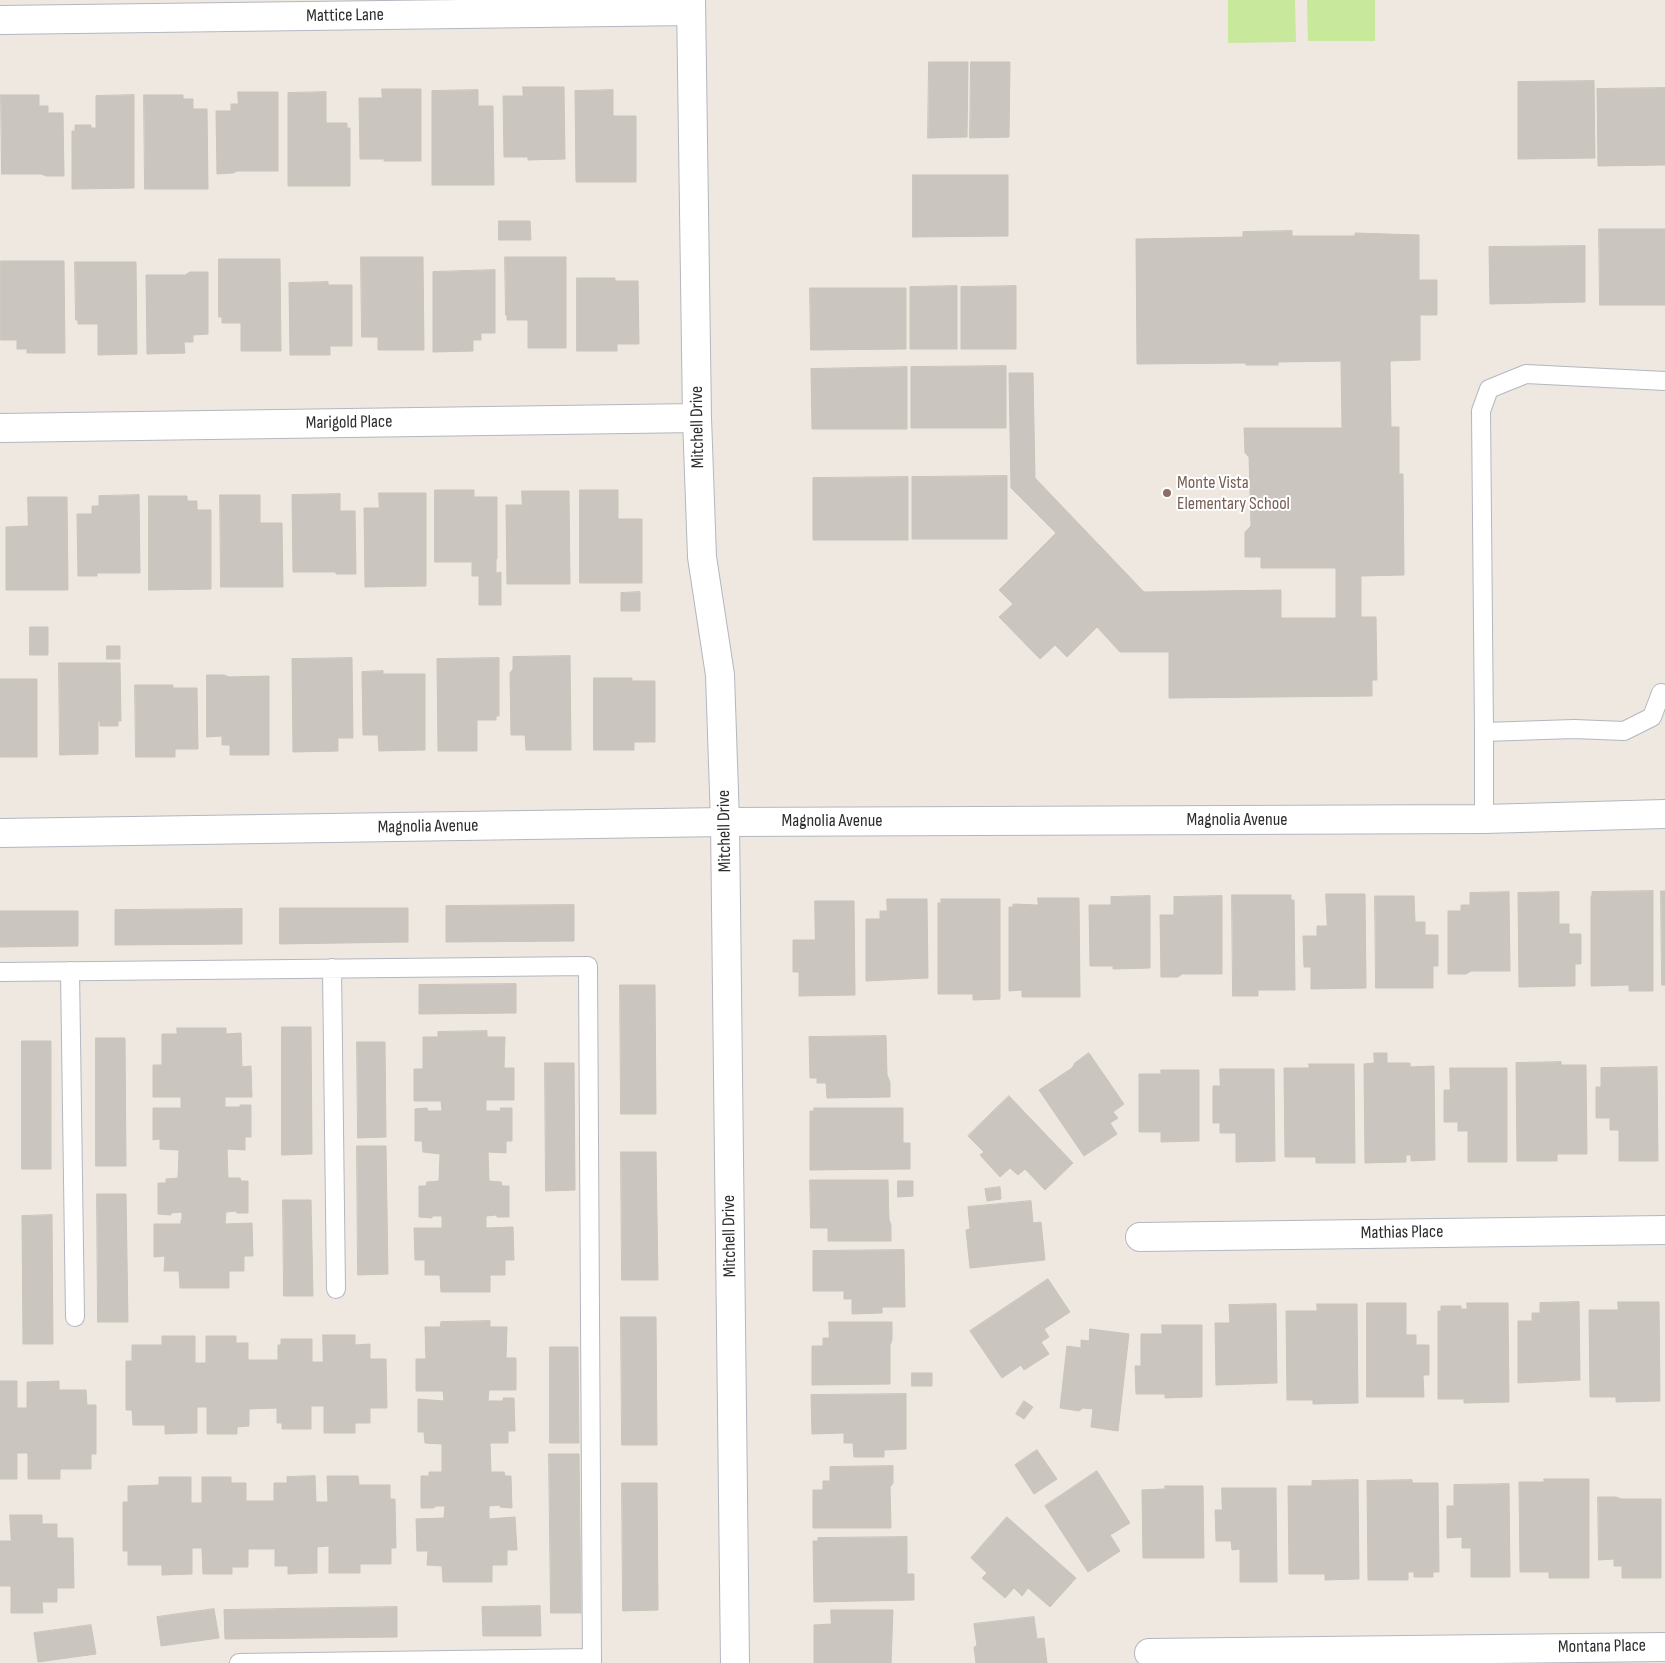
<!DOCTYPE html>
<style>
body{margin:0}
canvas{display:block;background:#eee8e1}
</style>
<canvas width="1665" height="1663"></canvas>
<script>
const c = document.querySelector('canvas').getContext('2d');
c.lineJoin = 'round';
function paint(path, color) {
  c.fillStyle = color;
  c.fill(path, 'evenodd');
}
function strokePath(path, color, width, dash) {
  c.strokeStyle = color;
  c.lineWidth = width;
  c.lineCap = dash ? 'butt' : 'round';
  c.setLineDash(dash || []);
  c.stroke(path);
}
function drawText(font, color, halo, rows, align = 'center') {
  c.font = font + ' "Sofia Sans Condensed",sans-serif';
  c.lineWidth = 4;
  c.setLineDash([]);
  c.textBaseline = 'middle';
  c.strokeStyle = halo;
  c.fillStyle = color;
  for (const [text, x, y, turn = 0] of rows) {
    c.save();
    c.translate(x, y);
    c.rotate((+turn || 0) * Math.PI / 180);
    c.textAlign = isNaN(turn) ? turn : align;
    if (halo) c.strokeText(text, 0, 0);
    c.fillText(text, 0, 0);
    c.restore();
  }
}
const pitch = new Path2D(`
 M1228 0H1295L1296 42 1228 43Z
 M1307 0H1375V41H1308Z`);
const building = new Path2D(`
 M929 62H968L967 137 928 138Z
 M971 62H1010L1009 137 970 138Z
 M1594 81 1595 158 1518 159V82Z
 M523 87H564L565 159 528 160V157H504L503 96H523Z
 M1665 88V165L1598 166 1597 89Z
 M382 89H421V161H384V159H360L359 98H382Z
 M478 90V106H493L494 185H432V91Z
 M613 90V116H636V182H576L575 91Z
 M238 92H278V171H237L233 173 217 174 216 111H231V104H238Z
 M326 92V123H347V128H350V186H288V93Z
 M1 95H39V106H48V113H63L64 176H46L41 174H2Z
 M134 95V188L72 189V131H75V125H91V128H96V96Z
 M144 95H183V99H193V109H207L208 189H145Z
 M913 175H1008V236L913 237Z
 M499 221H530L531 240H499Z
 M1599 229H1665V305H1600Z
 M1292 231V236H1355V233L1419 235V280H1437V315H1420V360L1390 361 1391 427H1399V474H1403L1404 575 1361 576V617H1376L1377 680H1372V696L1169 698V652H1120L1097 627 1067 657 1055 645 1040 659 999 617 1013 604 999 590 1056 533 1011 488 1009 373H1033L1035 478 1144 592 1281 590V618H1336V568H1261V557H1245V532L1251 526 1249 457 1245 453 1244 428H1342L1341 361 1278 362V365H1246V363L1137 364 1136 239 1243 237V232Z
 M1585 246V302L1490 304 1489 247Z
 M361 257H423L424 350H378V337H362Z
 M505 257H566V348H528V320H507V315H506Z
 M219 259H280L281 351H241V323H222V317H219Z
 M1 261H64L65 353H27V349H17V340H1Z
 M75 262H136L137 354 98 355V324H78V320H76Z
 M495 270V333H481V340H473V351L433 352V272Z
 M190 272H208V334L193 335V342H184L185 353 147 354 146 275H185Z
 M577 278H615V281H638L639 344H617V351H577Z
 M328 282V285H352V346H330V355H290L289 283Z
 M957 286V349H910V287Z
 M1016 286V349H961V287Z
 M810 288H906V349L811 350Z
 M1006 366V428H911V367Z
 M907 367V429H812L811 369Z
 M1007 476V539H912V477Z
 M908 477V540H813V478Z
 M435 490H474V497H497V559H474V562H435Z
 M580 490H618V519H642V583H580Z
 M522 491H569L570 584H507L506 505H522Z
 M379 493H426V586L365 587 364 508H379Z
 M340 494V511H355L356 574H336V572H293L292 495Z
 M139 495 140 573H97V576H78L77 514H92V506H99V496Z
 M220 495H260V523H282L283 587H221Z
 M149 496H187V501H197V510H211V589L149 590Z
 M28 497H67L68 590H6V527L28 526Z
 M474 559H496V573L501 572V605H479V576H472V563H474Z
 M640 592V611H621V593Z
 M30 627H48V655H30Z
 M107 646H120V659H107Z
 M570 656 571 750H526L525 735H511L510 673 513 669V657Z
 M352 658 353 738H338V751L293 752 292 659Z
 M499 658V716H496V720H477V751H438L437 659Z
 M59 663H120L121 721H118V726H100V721H98V754L60 755Z
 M383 671V674H425V750L379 751 378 735H363L362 672Z
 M207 675H224L229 677 269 676V755H230V745H222V736L207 737Z
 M594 678H632V681H655V742H634V750H594Z
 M0 679H37V757H0Z
 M135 685H173V688H197L198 749H175V757H136Z
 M1653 891V991H1629V985L1591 986V896H1592V892Z
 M1661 891H1665V985H1662Z
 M1509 892 1510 971H1471L1466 974H1448V911H1461V905H1470V893Z
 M1559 892V924H1569V934H1581V964H1575V986L1519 987 1518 893Z
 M1326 894H1365L1366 988 1311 989V967H1304L1303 936H1317V926H1327Z
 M1232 895H1291V900H1294L1295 990H1258V996H1233Z
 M1150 896V968L1113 969V966H1090L1089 905H1111V897Z
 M1222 896V974H1182L1178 977H1161L1160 915H1174V897Z
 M1375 896H1414L1415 922H1425V935H1438V966H1433V988H1376Z
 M1038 898H1079L1080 997H1022V990L1009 991V907H1013V904L1038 905Z
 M887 899H927L928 978 866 981V919H880V911H887Z
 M941 899H1000V999L973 1000V994H938V903H941Z
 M815 901H854L855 995 799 996V972H793V940H815Z
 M574 905V941L446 942V906Z
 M280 908H408V942L280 944Z
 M242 909V944L115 945V910Z
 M0 911H78V946L0 947Z
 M516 984V1013L419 1014V985Z
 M620 985H655L656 1114H621Z
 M282 1027H311L312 1154 282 1155Z
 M177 1028H226V1034L241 1033 242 1067 251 1066 252 1097H225V1107H240V1105H251V1137H245V1150L227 1149 228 1178H240L241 1181H248V1213H237L236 1211 226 1212 225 1224 252 1223 253 1256H244V1271H229V1288H180L179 1271H164L165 1256 154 1257V1224H181V1220H182V1212L171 1213V1215L158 1214V1183H166V1179L178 1178 179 1150 160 1149V1139L153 1140V1108H181V1097H153V1065H162V1034H177Z
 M487 1031V1037H505L504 1068H514V1100H486V1111H501L500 1108H512V1141H506V1153L488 1152 489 1181 501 1182 502 1186H509V1217H497V1215L486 1216V1228L513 1227 514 1260H505V1275H490V1292H441L440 1275H425V1260H415L414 1228H442V1216H432V1218L419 1217V1186H426L427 1182 439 1181 440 1154 423 1152 422 1141H415V1109L427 1108 428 1111H442L441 1101H414V1069H423V1037H438V1032Z
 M886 1036 887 1075 890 1082V1097L827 1098 826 1083H817V1078H810L809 1037Z
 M96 1038H125L126 1166H96Z
 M22 1041H51V1169H22Z
 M357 1042H385L386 1137 358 1138Z
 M1089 1053 1124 1104 1113 1112 1118 1118 1110 1123 1117 1134 1084 1156 1039 1090 1072 1068 1075 1063Z
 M1374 1053H1387V1063H1410V1067L1434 1066 1435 1160 1411 1161V1155H1406V1162L1365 1163 1364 1064 1374 1063Z
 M1561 1062V1065H1586L1587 1154H1557V1161H1517L1516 1063Z
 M545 1063H574L575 1190 546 1191Z
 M1309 1064H1354L1355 1163H1316V1157H1285L1284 1068H1309Z
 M1657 1067 1658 1161H1619V1130H1610V1118H1596V1087H1601V1068Z
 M1450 1068H1507V1162H1468V1131H1458V1122H1444V1090H1450Z
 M1220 1069H1274L1275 1161 1236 1162V1133H1220V1123H1213V1086H1220Z
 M1161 1070H1199V1141L1161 1142V1132H1139V1074H1161Z
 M1009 1096 1073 1163 1045 1190 1025 1169 1018 1175 1010 1168 1000 1177 980 1155 984 1152 968 1136Z
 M814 1108H903V1143H910V1169L810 1170V1111H814Z
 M357 1146H386L388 1274 358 1275Z
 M621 1152H656L658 1280H622Z
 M810 1180H888L889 1220 891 1225V1241H828V1228H811Z
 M898 1181H913V1196L898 1197Z
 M1000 1187 1001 1199 987 1201 985 1189Z
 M97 1194H126L128 1322H98Z
 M283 1200H311L313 1296H284Z
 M1031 1201 1033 1223 1041 1222 1045 1260 970 1268 966 1230 970 1229 968 1207Z
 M52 1215 53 1344H23L22 1216Z
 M904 1250 905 1307H882V1313L852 1314V1299H844V1291H813V1251Z
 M1048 1279 1070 1312 1044 1329 1049 1337 1041 1342 1049 1354 1024 1370 1021 1365 1002 1378 970 1331Z
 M1579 1302 1580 1380 1518 1383V1321H1532V1313H1540V1303Z
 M1618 1302H1659L1660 1401 1616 1402V1397H1590L1589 1310H1618Z
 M1367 1303H1406V1335H1416V1345H1429V1375H1423L1424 1397H1367Z
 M1467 1303H1508L1509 1402 1464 1403V1399H1438V1311H1441V1306H1461V1309H1467Z
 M1276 1304 1277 1383 1216 1385 1215 1323H1230L1229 1305Z
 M1317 1304H1357L1358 1403 1313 1404V1400H1287L1286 1311H1317Z
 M621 1317H656L657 1445H622Z
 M490 1321V1327H507L506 1358H516V1390H489L488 1401H503V1398H514L515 1431H508V1443H490L491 1472H504L505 1476H511L512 1508 500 1507V1505L489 1506V1519L515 1517 517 1550H507V1565H492V1582H443L442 1566 427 1565 428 1551H417L416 1519 444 1518 445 1506H435L434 1508H421V1476H429V1472H442V1444L425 1443 424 1432H418V1399L444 1401 443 1391H416V1359H426L425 1327H440L441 1322Z
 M829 1322H892V1340L890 1345V1384L812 1385V1346H823V1338H829Z
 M1162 1325H1202V1397L1165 1398V1394H1136L1135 1366H1141V1334H1162Z
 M1090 1329 1129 1334 1118 1431 1091 1427 1093 1409 1083 1408 1079 1411 1060 1408 1067 1346 1081 1348V1340L1089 1341Z
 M323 1335H355V1345L370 1344V1359H386L387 1408H370V1423H355V1433H324V1406H311V1429H282V1423H277V1408L249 1409V1426L237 1427V1434H207V1407H197V1433L165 1434V1425H133L132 1410H126V1361H132V1345H162V1336H195V1363H206V1336H236V1343H248V1360H278V1345H281V1339H312V1362H323Z
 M550 1347H578L579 1443H550Z
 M912 1373H932V1386H912Z
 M0 1381H17V1408H27V1382L59 1381V1390H86L87 1405H96V1454H91V1469H60V1479H28V1453H17V1479H0Z
 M906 1394V1449L884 1450V1457H854L853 1443H844V1433L812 1434 811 1395Z
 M1024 1401 1033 1407 1024 1419 1016 1414Z
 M1037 1450 1057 1479 1034 1494 1015 1465Z
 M549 1454H579L581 1613H551Z
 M893 1466V1483L890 1487 891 1528H813V1490H823V1481H830V1467Z
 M1097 1471 1130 1523 1110 1535 1120 1551 1088 1572 1045 1506Z
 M315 1476 316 1502H328L327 1476H358L359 1485H390V1499H395L396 1548H391V1564H360V1573H329V1546L317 1547V1573L288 1574V1566H275V1549H248V1567H232V1574H203L202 1548H192V1574L162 1575V1565H128V1551H123V1502H128V1486L159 1485V1477H191V1503H202V1477H231V1483H246V1501H274V1483H287V1477Z
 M1544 1479H1589V1578H1549V1572H1520L1519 1482H1544Z
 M1358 1480 1359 1579 1325 1580V1574H1289L1288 1486H1312V1481Z
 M1412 1480V1483H1438L1439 1572H1433V1577H1414V1572H1408V1580H1368L1367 1481Z
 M622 1483H657L658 1610 623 1611Z
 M1509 1484 1510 1577H1471V1548H1462V1537L1447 1538V1506H1454V1485Z
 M1165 1486H1203L1204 1558H1143L1142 1490 1165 1489Z
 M1222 1488H1276L1277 1582H1240V1549L1232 1550 1231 1541H1216L1215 1510H1222Z
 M1598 1497H1616L1621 1499H1661V1578H1622V1566H1614V1559L1599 1560Z
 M10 1515H42V1524H57V1538H73L74 1588H57V1602H42L43 1613H11V1586H0V1541H11Z
 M1007 1517 1076 1578 1050 1607 1028 1588 1022 1596 1014 1588 1005 1598 982 1578 987 1573 971 1558Z
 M907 1537V1574H914V1600L814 1602 813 1541H818V1538Z
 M540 1606 541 1636H483L482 1607Z
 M397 1607V1637L225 1639 224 1610Z
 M214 1609 219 1638 161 1646 157 1617Z
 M831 1610H893L891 1663H814V1625L831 1624Z
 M1034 1617 1037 1639 1044 1638 1047 1663H976L974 1647 977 1646 974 1624Z
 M91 1625 96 1654 38 1662 34 1633Z`);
const service = new Path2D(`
 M1661 693 1652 717 1624 731 1574 729 1484 732 1481 411 1489 389 1526 374 1665 381
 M1484 732V819
 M332 968 336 1289
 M70 971 75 1317
 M0 972 588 966 592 1663
 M239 1663 592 1658`);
const minor = new Path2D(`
 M691 0 697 418 702 557 720 675 725 822 735 1663
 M0 20 691 11
 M0 428 697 418
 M0 833 725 822 1484 819 1665 814
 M1140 1237 1665 1230
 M1149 1653 1665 1647`);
const markers = [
 [1167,493,5,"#8d6e63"]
];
const streetNames = [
 ["Mattice Lane",345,16,-1],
 ["Marigold Place",349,423,-1],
 ["Mitchell Drive",698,427,-91],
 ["Magnolia Avenue",1237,820],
 ["Magnolia Avenue",832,821],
 ["Magnolia Avenue",428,827,-1],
 ["Mitchell Drive",725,831,-91],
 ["Mathias Place",1402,1233,-1],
 ["Mitchell Drive",730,1236,-91],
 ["Montana Place",1602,1647,-1]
];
const educationNames = [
 ["Monte Vista",1177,483],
 ["Elementary School",1177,504]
];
paint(pitch, '#c8e99c');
paint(building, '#cac6bf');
strokePath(building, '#cac4ba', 1);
strokePath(service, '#b4b7c0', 20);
strokePath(minor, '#b4b7c0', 30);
strokePath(service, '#fff', 18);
strokePath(minor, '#fff', 28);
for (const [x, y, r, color] of markers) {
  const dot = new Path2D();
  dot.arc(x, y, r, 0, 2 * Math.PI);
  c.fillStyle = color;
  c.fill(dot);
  strokePath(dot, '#fff', 2);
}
drawText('18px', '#2d2d2d', '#fff', streetNames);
drawText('18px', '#785e54', '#fff', educationNames, 'left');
</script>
